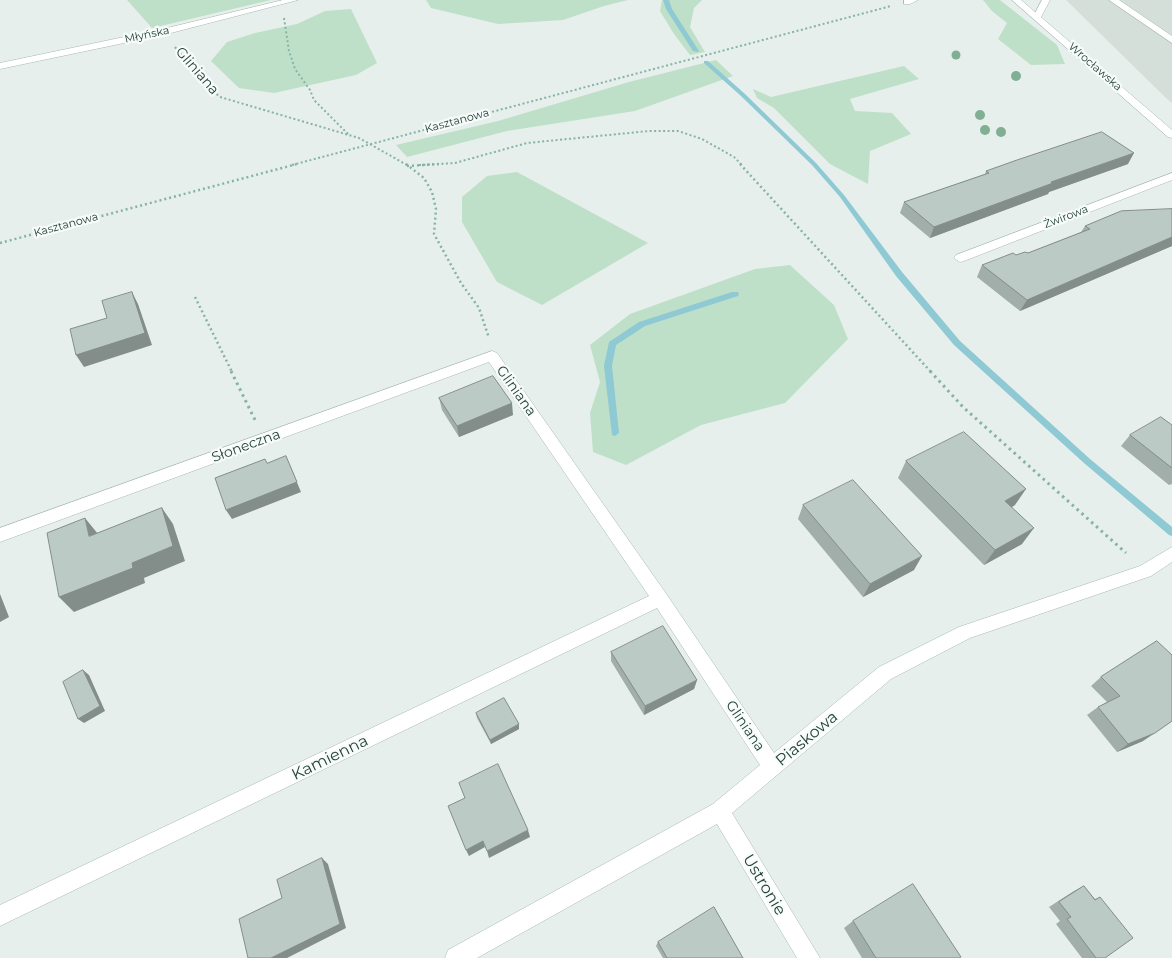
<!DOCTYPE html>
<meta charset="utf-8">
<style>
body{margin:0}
canvas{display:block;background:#e6efeb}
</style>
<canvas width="1172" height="958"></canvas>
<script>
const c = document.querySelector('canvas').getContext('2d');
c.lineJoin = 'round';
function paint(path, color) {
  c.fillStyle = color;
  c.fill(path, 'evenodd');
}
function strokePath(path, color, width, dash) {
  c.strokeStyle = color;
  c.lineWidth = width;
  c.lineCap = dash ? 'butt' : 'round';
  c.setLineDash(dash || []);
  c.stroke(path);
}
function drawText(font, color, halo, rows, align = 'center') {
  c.font = font + ' Montserrat,sans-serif';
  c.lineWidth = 4.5;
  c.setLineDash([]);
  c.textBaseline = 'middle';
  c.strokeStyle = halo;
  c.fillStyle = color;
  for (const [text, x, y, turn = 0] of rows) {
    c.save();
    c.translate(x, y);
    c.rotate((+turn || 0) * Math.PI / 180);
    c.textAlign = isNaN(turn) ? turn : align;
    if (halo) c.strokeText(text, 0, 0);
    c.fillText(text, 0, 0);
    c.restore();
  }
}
const built = new Path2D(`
 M1066 0H1172V103L1166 98Z`);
const green = new Path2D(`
 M127 0H271L152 28Z
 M426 0H628L604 6 563 20 498 24 431 8Z
 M662 0H702L694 8 690 27 705 52 690 55 674 34 660 11Z
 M983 0H1000L1057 45 1065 64 1031 65 998 39 1007 23 992 11Z
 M351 9 377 63 356 75 274 93 239 88 211 61 227 42 255 33 297 24 325 11Z
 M716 60 733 76 635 111 507 131 407 157 396 145 498 121 629 82Z
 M904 66 919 79 850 99 855 111 892 113 911 134 870 151 868 184 830 164 774 108 757 98 753 89 771 97Z
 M517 172 648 243 542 305 497 282 462 222V197L487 176Z
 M790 265 834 305 848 339 785 403 701 425 626 465 593 452 590 413 600 382 590 345 630 314 755 269Z`);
const stream = new Path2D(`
 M663 0H669L672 9 699 51 698 52 693 51 666 9Z
 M704 61H708L745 94 816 163 844 195 902 272 960 341 1090 459 1172 527V536L1169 535 1084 463 954 345 896 276 840 197 812 165 741 96 704 63Z
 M732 292H738L739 294 738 296 645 326 616 345 612 366 619 433 615 436 612 435 604 366 609 342 639 322Z`);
const pathFar2 = new Path2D(`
 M284 18 289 51 295 69 310 90 314 100 348 134
 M175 47 207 86 220 97 359 138 407 165
 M292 165 891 6
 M419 165 455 163 527 143 649 131H678L702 139 734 157 742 165`);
const pathFar1 = new Path2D(`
 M406 164 424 178 432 192 436 209 434 234 461 283 479 308 489 338
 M740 164 931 372
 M407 166 439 164
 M0 243 297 164
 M195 297 232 372`);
const path = new Path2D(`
 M231 371 255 420
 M930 371 963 407 1126 553`);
const lane = new Path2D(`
 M904 0H918L910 4H904Z
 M1042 0H1050L1040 19H1034L1033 17Z
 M1109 0H1119L1172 36V43Z`);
const street = new Path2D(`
 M283 0H298L167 34 0 69V63L167 28Z
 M1172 173V180L964 261 960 262 954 258 956 255Z
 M492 351 497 353 665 592 774 753 879 667 959 627 1140 566 1172 547V562L1151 576 970 638 891 679 732 813 820 958H797L717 824 477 958H445L448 950 713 804 760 765 657 608 0 926V905L649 596 489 362 0 542V528Z`);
const secondary = new Path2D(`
 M1012 0H1021L1172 130V138L1168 137Z`);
const trees = [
 [956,55,4.5],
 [1016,76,5],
 [980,115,5],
 [985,130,5],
 [1001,132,5]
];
const wall = new Path2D(`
 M1128 164 1049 192 1048 194 930 238 900 213 904 202 985 174 986 171Z
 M1172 209V246L1020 311 977 277 982 265 1016 255 1028 253 1081 232 1085 226Z
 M439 398 513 415 459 437 442 410Z
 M1172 425V484L1169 485 1121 446 1130 435Z
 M906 461 1015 505 1012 507 1022 544 984 565 898 478Z
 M803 505 914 570 863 597 798 519Z
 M1157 641 1143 741 1117 752 1087 715 1098 707 1107 702 1091 686 1101 677Z
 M611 652 697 680 694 689 644 715 611 661Z
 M476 713 519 724V729L491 744 477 718Z
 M1084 886 1095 899 1100 897 1105 958H1082L1056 924 1060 921 1049 907 1074 891Z
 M853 921 959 958H862L844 928Z
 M658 942 743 958H663L656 946Z`);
const shadedWall = new Path2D(`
 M1134 153 1128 164 1049 192 1048 194 930 238 934 227 1051 182Z
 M1172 237V246L1020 311 1027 300Z
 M132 292 138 304 152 345 84 367 76 355Z
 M512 403 513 415 459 437 457 426Z
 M286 456 301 492 232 519 226 510Z
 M1026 489 1015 505 994 517 1005 501Z
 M162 508 173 524 185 561 144 578 145 583 74 612 59 597Z
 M85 518 98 534 89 536Z
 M1034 528 1022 544 984 565 995 550Z
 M922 556 914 570 863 597 870 584Z
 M0 594 9 617 0 622Z
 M83 670 89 675 105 711 84 723 78 719Z
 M697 680 694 689 644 715 645 706Z
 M519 724V729L491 744 490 740Z
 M1155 733 1143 741 1117 752 1128 744Z
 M528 830 530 837 489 858 487 851Z
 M483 841 485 847 469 856 466 850Z
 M322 858 328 864 346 928 287 958H271Z`);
const building = new Path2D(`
 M1102 132 1134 153 1051 182 1053 183 934 227 904 202 989 173 986 171 1017 160Z
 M1172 209V237L1027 300 982 265 1013 253 1016 255 1025 252 1028 253 1090 229 1085 226 1121 211Z
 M132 292 145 333 76 355 70 329 107 318 102 301Z
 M493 376 512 403 457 426 439 398Z
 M1161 417 1172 425V468L1130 435Z
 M964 432 1026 489 1005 501 1034 528 995 550 906 461Z
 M286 456 297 482 226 510 215 478 265 459 267 463Z
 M853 480 922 556 870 584 803 505Z
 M162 508 173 546 132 563 133 568 59 597 47 533 85 518 89 536Z
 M663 626 697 680 645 706 611 652Z
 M1157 641 1172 655V721L1155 733 1128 744 1098 707 1120 696 1101 677Z
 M83 670 100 706 78 719 63 682Z
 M504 698 519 724 490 740 476 713Z
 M498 764 528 830 487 851 483 841 466 850 448 806 465 798 459 783Z
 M322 858 340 924 271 958H248L239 919 282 898 277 880Z
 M913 884 961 957 959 958H876L853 921Z
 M1084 886 1095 900 1100 897 1133 938 1105 958H1096L1067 919 1071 917 1059 902Z
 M714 907 743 958H667L658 942Z`);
const farStreetnames = [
 ["Młyńska",147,35,-12],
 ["Wrocławska",1095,67,41],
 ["Kasztanowa",457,121,-15],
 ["Żwirowa",1066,217,-21],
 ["Kasztanowa",66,225,-15]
];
const streetNames = [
 ["Gliniana",197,71,49],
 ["Gliniana",516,391,55],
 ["Słoneczna",246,446,-20],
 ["Gliniana",745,726,56]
];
const nearStreetnames = [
 ["Piaskowa",807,739,-40],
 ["Kamienna",330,758,-26],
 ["Ustronie",764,885,59]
];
paint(built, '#d4dfda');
paint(green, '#bfe0c8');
paint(stream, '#8ec9d4');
strokePath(lane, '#a8b8b2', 1);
strokePath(street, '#a8b8b2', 1);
strokePath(secondary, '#a4bbb3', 1);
strokePath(pathFar2, '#86b3a5', 2, [2, 2.5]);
strokePath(pathFar1, '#86b3a5', 2.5, [2, 3]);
strokePath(path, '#86b3a5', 3, [2.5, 4]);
paint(lane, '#fff');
paint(street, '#fff');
paint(secondary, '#fff');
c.fillStyle = '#80af93';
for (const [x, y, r] of trees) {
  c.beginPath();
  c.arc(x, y, r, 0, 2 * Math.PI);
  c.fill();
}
paint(wall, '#a1aea9');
paint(shadedWall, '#838d89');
paint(building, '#bbcac4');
strokePath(building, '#838d89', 1);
drawText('11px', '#24423a', '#f7fbf9', farStreetnames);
drawText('14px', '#24423a', '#f7fbf9', streetNames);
drawText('16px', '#24423a', '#f7fbf9', nearStreetnames);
</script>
